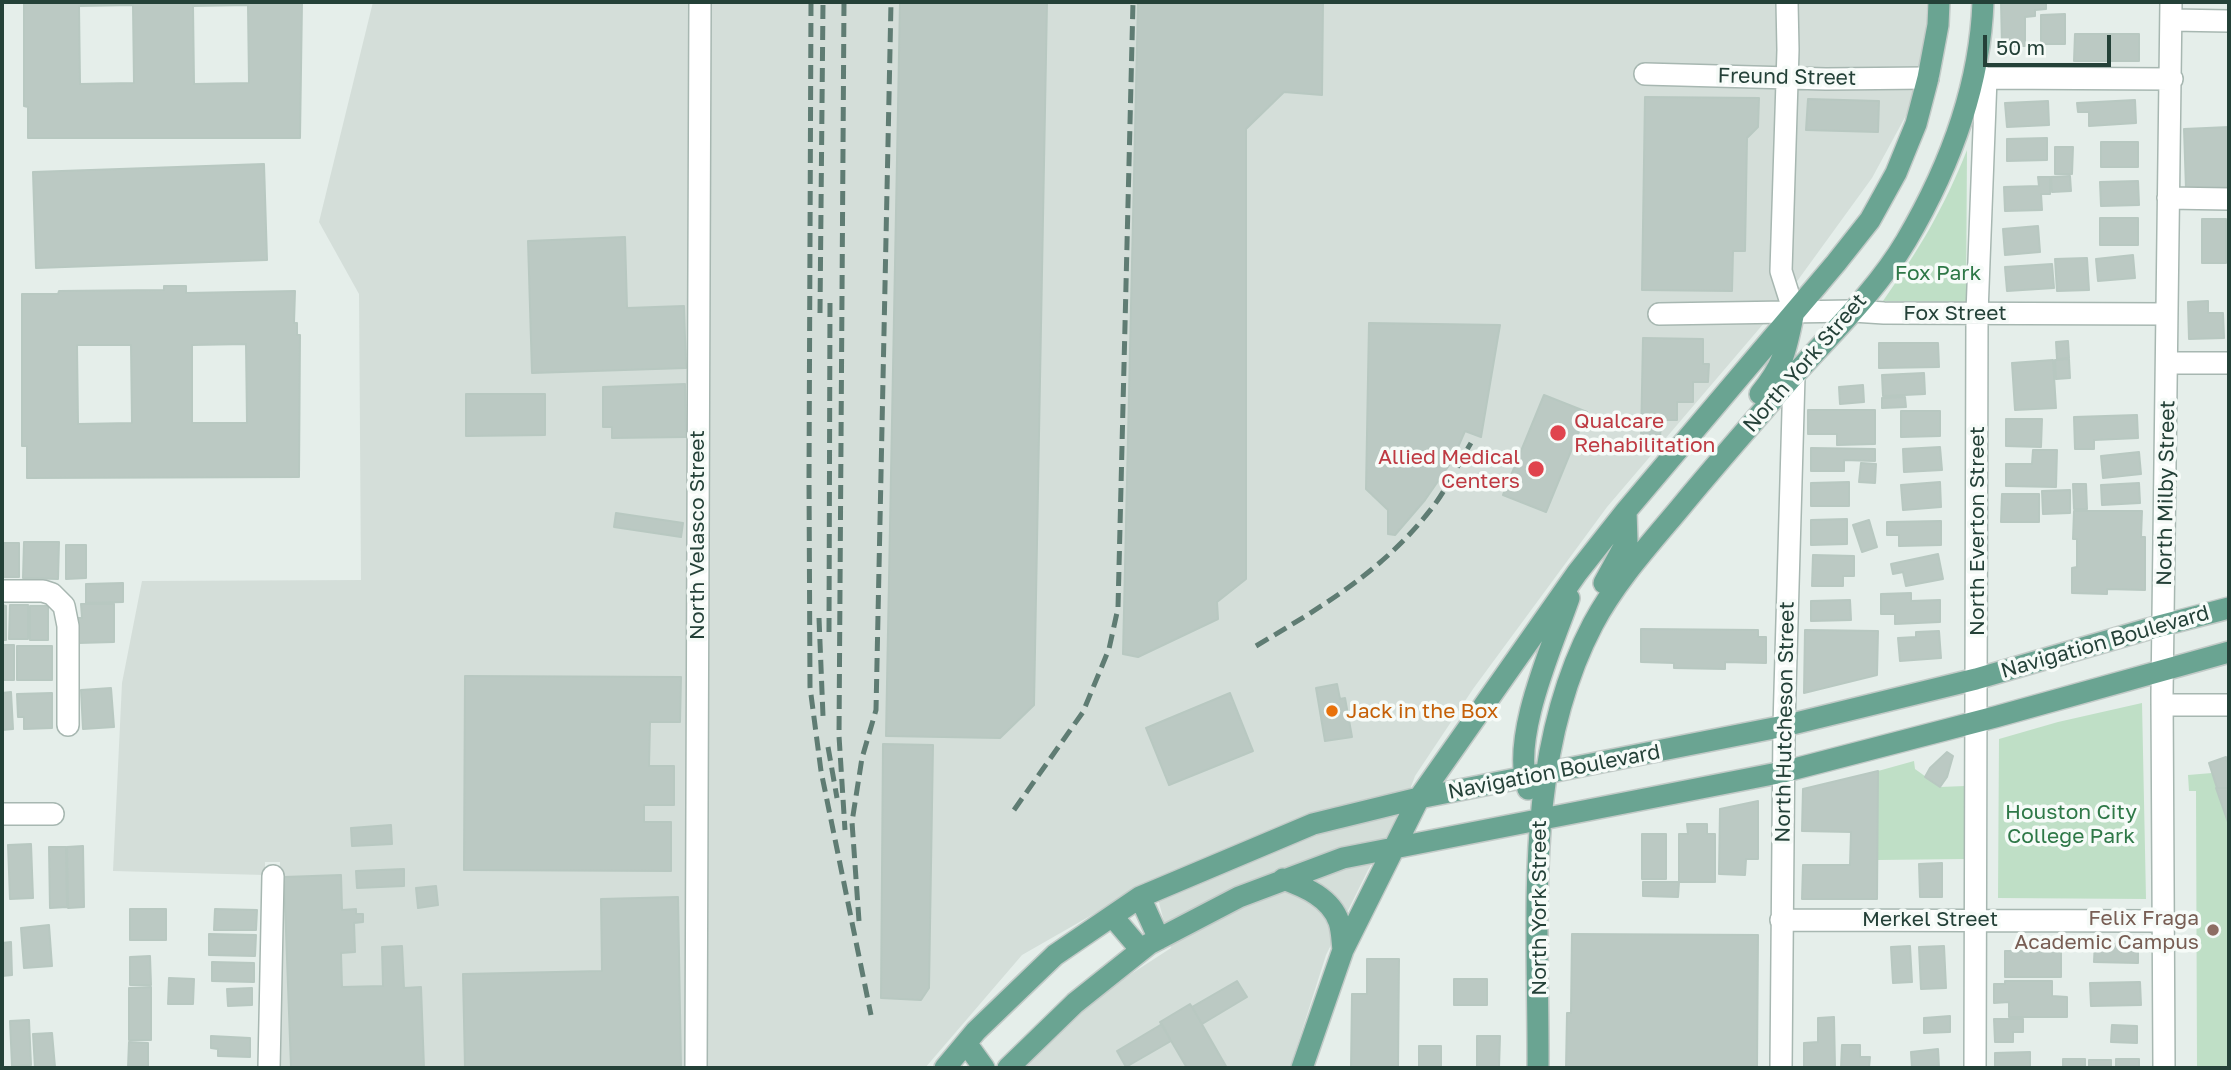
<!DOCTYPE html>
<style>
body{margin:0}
#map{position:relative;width:2231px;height:1070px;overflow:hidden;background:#e5eeea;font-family:"Golos Text",sans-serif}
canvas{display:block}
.frame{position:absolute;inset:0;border:4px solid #244138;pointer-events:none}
.scale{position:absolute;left:1983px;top:35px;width:128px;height:32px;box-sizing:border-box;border:4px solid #244138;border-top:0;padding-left:9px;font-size:21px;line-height:24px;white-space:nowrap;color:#244138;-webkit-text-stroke:5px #f6fbf8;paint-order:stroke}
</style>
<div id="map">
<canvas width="2231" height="1070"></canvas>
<div class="frame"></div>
<div class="scale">50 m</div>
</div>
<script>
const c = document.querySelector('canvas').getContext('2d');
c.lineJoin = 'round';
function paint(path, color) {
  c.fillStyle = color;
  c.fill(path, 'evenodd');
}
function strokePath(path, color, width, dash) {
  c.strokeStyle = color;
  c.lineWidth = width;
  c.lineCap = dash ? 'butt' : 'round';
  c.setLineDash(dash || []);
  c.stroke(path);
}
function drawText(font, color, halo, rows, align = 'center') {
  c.font = font + ' "Golos Text",sans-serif';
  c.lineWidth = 7;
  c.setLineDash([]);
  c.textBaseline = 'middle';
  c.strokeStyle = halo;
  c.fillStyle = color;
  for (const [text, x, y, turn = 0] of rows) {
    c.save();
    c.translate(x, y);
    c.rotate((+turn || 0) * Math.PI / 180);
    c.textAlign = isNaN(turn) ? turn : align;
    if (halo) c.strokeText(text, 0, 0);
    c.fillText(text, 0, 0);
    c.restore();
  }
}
const built = new Path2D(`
 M373 2H1927L1925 43 1910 108 1872 178 1782 302 1607 507 1473 689 1415 776 1399 819 1368 870 1326 955 1290 1068H1018L1091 1000 1171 948 1153 880 1022 955 925 1068H274L280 862H265V875L113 871 122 683 142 581 361 580 359 294 319 222Z`);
const green = new Path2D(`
 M1967 150 1966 302 1883 301C1919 250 1944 208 1967 150Z
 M2142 703 2146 899 1998 898 1999 739 2058 722Z
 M1914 761 1915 769 1940 787 1965 786V859L1877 860 1878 771Z
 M2212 773 2229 824V1068H2197L2196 791H2189L2188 775Z`);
const building = new Path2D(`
 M24 2H302L300 138H28V107L24 106ZM133 5 134 83 80 84 79 6ZM248 5 249 83 194 84 193 6Z
 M900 2H1047L1034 705 1000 738 886 736Z
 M1138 2H1323L1322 95 1284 92 1246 129V579L1217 602 1218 619 1138 657 1123 654Z
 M2001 2H2046V9L2035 10V16L2025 17V46H2002Z
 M2065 14V44H2041V15Z
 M2075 34H2139V61H2074Z
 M1645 97 1759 98 1758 127 1747 138 1745 251H1733L1732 291 1642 290Z
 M1808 99 1879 101 1878 132 1806 130Z
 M2135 100 2136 123 2089 126V112H2078L2077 103Z
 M2048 101 2049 125 2007 127 2005 103Z
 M2229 127V187L2186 189 2184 129Z
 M2047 138V160L2007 161V139Z
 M2101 142H2138V167H2101Z
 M2055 147H2073L2072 174H2055Z
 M264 164 267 260 36 268 33 172Z
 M2070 176 2071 191 2052 192 2051 177Z
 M2038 177H2050V194H2041L2042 210 2005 211 2004 187 2039 186Z
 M2138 181 2139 205 2101 206 2100 182Z
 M2100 218H2138V245H2100Z
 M2202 219H2226V263H2202Z
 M2038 226 2040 252 2005 255 2003 229Z
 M625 237 627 308 684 306 686 368 532 373 528 241Z
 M2133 255 2135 278 2098 281 2096 259Z
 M2087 258 2089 290 2057 291 2055 259Z
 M2052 264 2054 288 2007 291 2005 267Z
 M164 286H186V293L295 291 294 323H297V335H300L299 477 27 478V446H22V294H58L59 291 164 290ZM246 344 247 423H192V345ZM77 345H131L132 423 78 424Z
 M2208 301V313H2223L2224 338 2189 339 2188 302Z
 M1369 323 1500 325 1481 437 1465 431 1452 461 1425 500 1395 535 1388 534V510L1366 489Z
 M1643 338 1703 339V364H1709L1708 382H1693V402H1677V420H1661L1660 439H1641Z
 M2068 341 2069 358 2057 359 2056 342Z
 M1879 343H1938L1939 367 1879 368Z
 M2069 359 2070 378 2056 379 2055 360Z
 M2053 360 2056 408 2015 410 2012 363Z
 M1924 373 1925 394 1883 396 1882 375Z
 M685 384 686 437 612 438V427H603V387Z
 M1863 385 1864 402 1840 404 1839 387Z
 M466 394H545V435L466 436Z
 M1544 395 1587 412 1546 512 1503 495Z
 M1905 397 1906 407 1882 408V398Z
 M1808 410H1875V444L1837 445V434H1808Z
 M1901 411H1940V436L1901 437Z
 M2137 415 2138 438 2094 440V449H2075L2074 417Z
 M2006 419H2042L2041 447 2006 446Z
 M1940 447 1942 470 1904 472 1903 449Z
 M1811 448 1875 449V461L1844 460V471H1811Z
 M2033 450H2057L2056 487 2006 486V464H2032Z
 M2139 452 2141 474 2103 478 2101 456Z
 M1861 463 1876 464 1875 483 1859 482Z
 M1849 482V506H1811V483Z
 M1940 482 1941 507 1903 510 1901 485Z
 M2139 483 2140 503 2102 505 2101 485Z
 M2073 484H2086L2087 509H2074Z
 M2070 490V513L2043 514 2042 491Z
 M2002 494H2039V522H2001Z
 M2074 511H2142L2141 537H2145V590L2107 589V594L2072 593V568L2077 567V539H2073Z
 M616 513 683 523 681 537 614 527Z
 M1847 519V544L1811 545V520Z
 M1869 520 1877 547 1862 552 1853 525Z
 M1941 521V545L1899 546V535H1887V522Z
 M24 542H59L58 579 23 578Z
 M2 543H19V577H2Z
 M66 545H86V578L66 579Z
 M1938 554 1943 579 1906 586 1903 572 1893 574 1891 564Z
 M1813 555 1854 556V576H1843V586H1812Z
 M123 583V602L86 603V584Z
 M1911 593V601L1940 600V622L1895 624V614H1881V594Z
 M1850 600 1851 620 1811 621V601Z
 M81 604H114V642L78 643V618H82Z
 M2 605 6 606V640H2Z
 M10 605H28V639H9Z
 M30 606H48V640H30Z
 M1641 629 1758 630V637H1766V663L1725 662V669L1674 668V663L1641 662Z
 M1805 630 1878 631 1877 675 1804 693Z
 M1939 631 1941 658 1900 661 1898 638 1916 637V632Z
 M2 645H14V680H2Z
 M17 646H52V680H17Z
 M465 676 681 677 680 722H650L649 766H674V805H644V822H671V871L464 870Z
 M1337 684 1340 699 1345 698 1352 737 1325 741 1316 688Z
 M111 688 114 727 83 729 81 690Z
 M11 692 13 729 2 730V693Z
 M52 693V728L24 729V717H18L17 694Z
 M1230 693 1253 751 1169 785 1146 728Z
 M883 744 933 745 929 988 921 1000 881 998Z
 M1947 752 1953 756 1947 777 1940 787 1925 777 1930 768Z
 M2226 757 2229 767V788H2217L2209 763Z
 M1878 771 1877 899H1802L1803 865H1850L1851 832 1802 831 1803 789Z
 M2216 788H2229V825Z
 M1758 801V859H1746L1745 875 1719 874 1720 809Z
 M1687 824H1707V834H1715V882H1679V834H1688Z
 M391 825 392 844 352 846 351 828Z
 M1642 834H1666V879H1642Z
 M31 844 33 898 10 899 8 845Z
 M83 846 84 907 68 908 67 847Z
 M49 847H66L67 907 50 908Z
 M1942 863V897H1920L1919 864Z
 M404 869V886L357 888 356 871Z
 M341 875 342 910 356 909V914H363V922L354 923 355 952 341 953 342 987 383 986 382 947 402 946 404 988 421 987 424 1068 291 1067 284 877Z
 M1643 882H1679L1678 897 1643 896Z
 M436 886 438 905 418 908 416 888Z
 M678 897 681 1068H465L463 974 602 971 601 899Z
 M130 909H166V940H130Z
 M215 909 257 910 256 930H214Z
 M49 925 52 966 24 968 21 928Z
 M209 934 256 935 255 956 209 955Z
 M1572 934 1758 935 1757 1068H1566L1567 1013H1571Z
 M2095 941 2138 942V963L2094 962Z
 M11 942 12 975 2 976V943Z
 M1910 946 1912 982 1893 983 1891 947Z
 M1944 946 1946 988 1921 989 1919 947Z
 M2005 951H2061V977H2005Z
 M150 956 151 985H130V957Z
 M1367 959H1399L1398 1068H1351L1352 994H1367Z
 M212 962 254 963V982L212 981Z
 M169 978 194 979 193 1004H168Z
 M1454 979H1487V1005H1454Z
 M1237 981 1247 997 1202 1024 1192 1007Z
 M2005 981H2052V996L2067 997V1017H2009V1002L1994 1003V984H2005Z
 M2140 982 2141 1005 2091 1006 2090 983Z
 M151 987V1040H129V988Z
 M252 988V1005L228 1006 227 989Z
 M1190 1004 1192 1007 1227 1068H1187L1160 1022Z
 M1950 1016V1032L1924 1033V1018Z
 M1834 1017 1835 1068H1804V1043L1818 1042V1018Z
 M1994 1019H2023V1032H2013V1042H1995Z
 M29 1020 31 1065 12 1066 10 1021Z
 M1162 1024 1171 1041 1126 1067 1117 1051Z
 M2112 1025 2137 1026V1043L2111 1042Z
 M52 1033 55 1067 35 1068 33 1034Z
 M211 1036 250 1038V1057L218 1056V1049L211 1048Z
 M1477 1036H1500L1499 1068H1477Z
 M129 1042 148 1043V1068H128Z
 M1842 1045H1860V1057H1870L1869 1068H1841Z
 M1419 1046H1441V1068H1419Z
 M1938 1049 1939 1068H1912L1911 1052Z
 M2030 1052V1068H1995V1053Z
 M2063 1059H2085V1068H2063Z
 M2116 1059H2139V1068H2116Z
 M2089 1060H2111V1068H2089Z`);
const minor = new Path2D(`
 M1787 2 1788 50 1781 271 1794 312
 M2172 20 2229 21
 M1645 74 1826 79 1928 78
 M1975 74 1986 78 2172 79
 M2168 198 2229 199
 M1659 314 1853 311 1884 313 2167 314
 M2168 363H2229
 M2 591H43L52 594 64 606 68 626V725
 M2162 705H2229
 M2 814H53
 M1781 920 2162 921
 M269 1068 273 876
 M696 1068 700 2
 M1781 1068 1784 726 1794 376
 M1975 1068 1977 313 1986 78
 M2164 1068 2162 694 2171 2`);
const major = new Path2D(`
 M1760 394C1783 366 1786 351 1793 316
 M1604 583 1627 541 1626 511
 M1528 789C1510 739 1552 647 1569 598
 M1283 879C1305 887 1331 898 1339 922 1342 931 1342 942 1343 950
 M1140 897 1159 939
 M1113 917 1141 950
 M966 1043 984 1068
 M945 1068 976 1031 1055 955 1140 897 1313 824 1419 798 1784 726 1976 679 2148 629 2229 608
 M1008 1068 1075 1003 1149 944 1239 897 1343 858 1783 772 1995 717 2229 652
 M1302 1068 1343 950 1419 798 1577 573 1626 511 1836 263 1870 220 1896 173 1916 124 1928 78 1938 25 1939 2
 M1538 1068C1539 921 1522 759 1593 624 1616 581 1649 545 1680 508 1717 463 1756 419 1794 375 1832 333 1877 290 1906 241 1949 168 1980 86 1983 2`);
const rail = new Path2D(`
 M811 2 809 479 810 687 821 771 871 1015
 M844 2 839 736 845 830
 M820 313 823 2
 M819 618 823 716
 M829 632 830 299
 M1256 646C1323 606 1383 571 1432 508 1447 489 1458 464 1471 443
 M828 747 837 798
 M1014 810 1083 712 1109 649 1118 608 1133 2
 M859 921 852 822 862 758 876 710 891 2`);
const markers = [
 [1558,433,9,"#e0444e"],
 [1536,469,9,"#e0444e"],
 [1332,711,7,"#e8710a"],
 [2213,930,7,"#8d6e63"]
];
const streetNames = [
 ["Freund Street",1787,77,1],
 ["Fox Street",1955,313],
 ["North York Street",1805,363,-49],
 ["North Milby Street",2166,493,-89],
 ["North Everton Street",1977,531,-90],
 ["North Velasco Street",697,535,-90],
 ["Navigation Boulevard",2105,642,-16],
 ["North Hutcheson Street",1785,722,-89],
 ["Navigation Boulevard",1554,772,-11],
 ["North York Street",1539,908,-90],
 ["Merkel Street",1930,919]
];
const parkNames = [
 ["Fox Park",1938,273],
 ["Houston City",2071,812],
 ["College Park",2071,836]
];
const healthNames = [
 ["Qualcare",1574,421],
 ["Rehabilitation",1574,445],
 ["Allied Medical",1520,457,"right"],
 ["Centers",1520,481,"right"]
];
const foodNames = [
 ["Jack in the Box",1346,711]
];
const educationNames = [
 ["Felix Fraga",2199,918],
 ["Academic Campus",2199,942]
];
paint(built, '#d4ded9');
paint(green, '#bfdfc6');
paint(building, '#bbc9c3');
strokePath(building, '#b8c8c1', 2);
strokePath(minor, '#a7b7b1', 24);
strokePath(major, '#c2cac7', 24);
strokePath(minor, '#fff', 21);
strokePath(major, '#6aa492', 21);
strokePath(rail, '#5f7c73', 5, [14, 7]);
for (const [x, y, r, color] of markers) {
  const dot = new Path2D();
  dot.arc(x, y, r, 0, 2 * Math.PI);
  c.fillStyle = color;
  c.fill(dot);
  strokePath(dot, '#f6fbf8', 2.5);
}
drawText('21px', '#244138', '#f6fbf8', streetNames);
drawText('21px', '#2e7847', '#f6fbf8', parkNames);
drawText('21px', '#be3a42', '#f6fbf8', healthNames, 'left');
drawText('21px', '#c56008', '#f6fbf8', foodNames, 'left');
drawText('21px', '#785e54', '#f6fbf8', educationNames, 'right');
</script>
